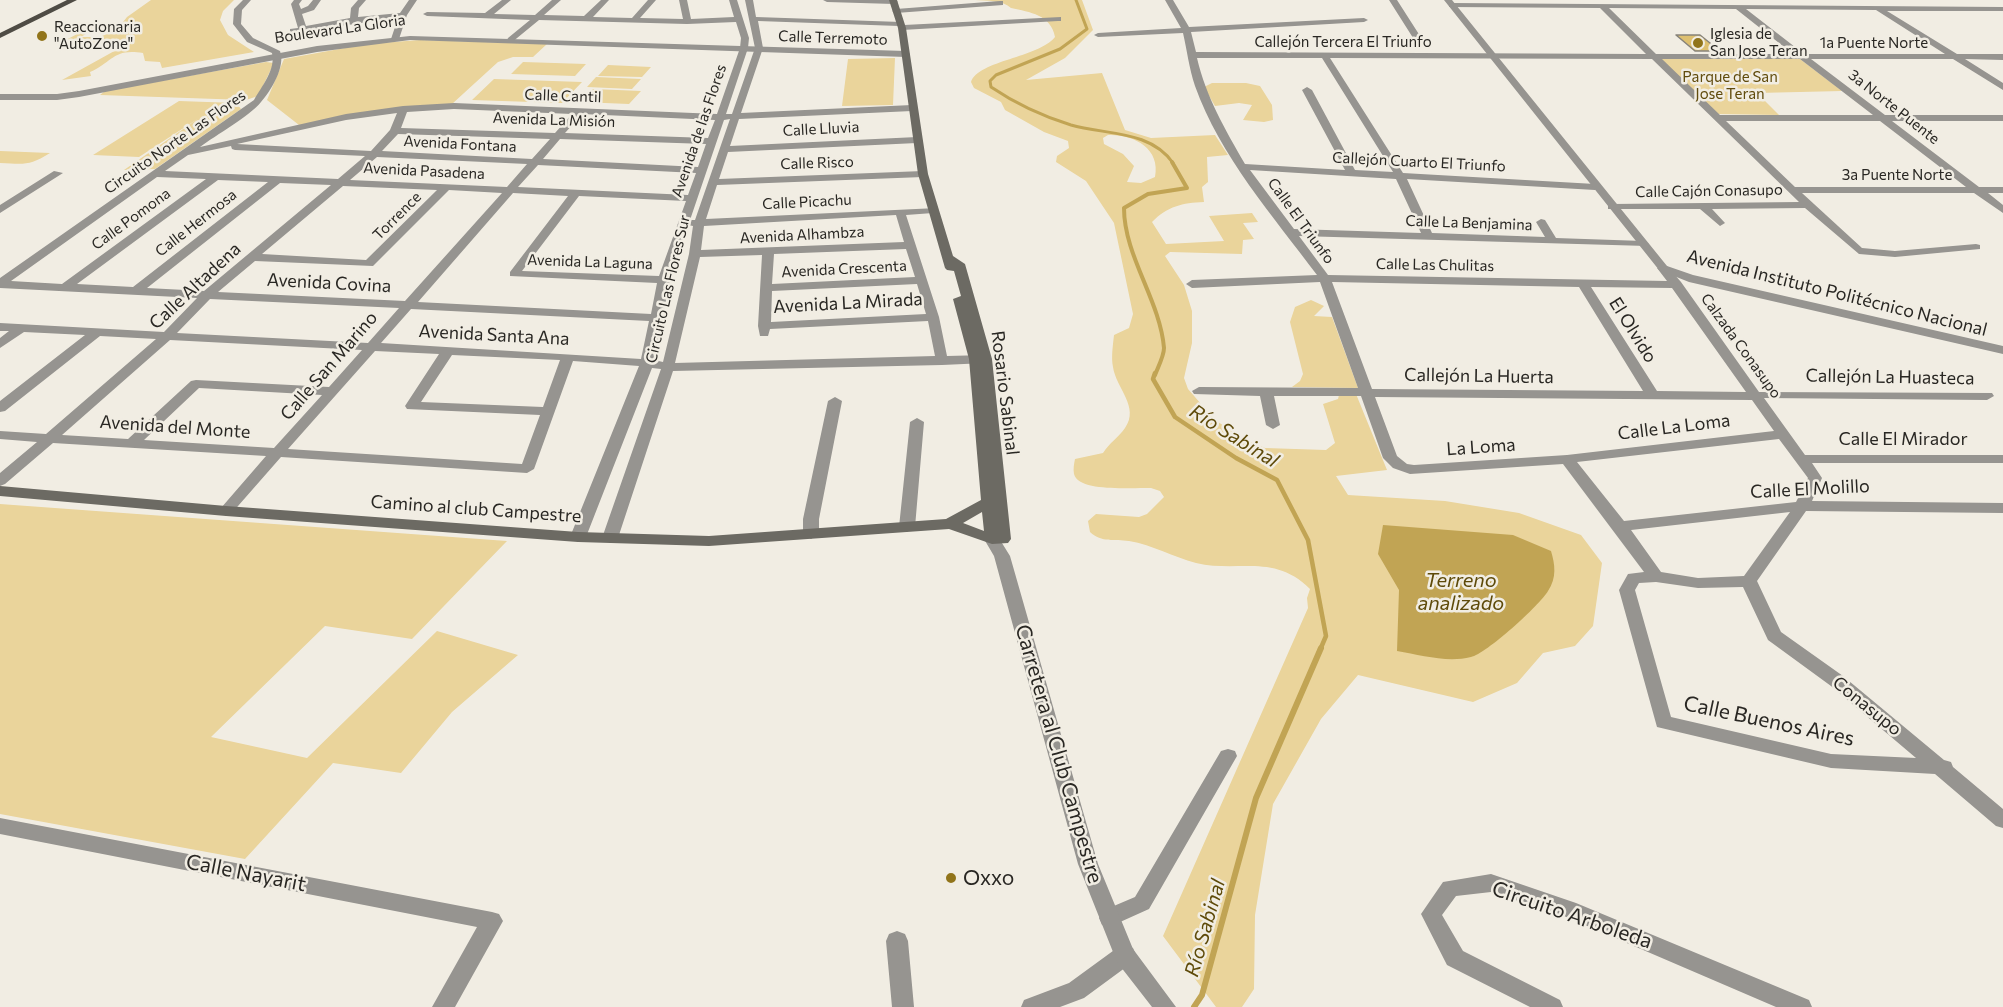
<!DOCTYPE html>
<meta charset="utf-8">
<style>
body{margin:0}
canvas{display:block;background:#f1ede3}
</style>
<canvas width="2003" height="1007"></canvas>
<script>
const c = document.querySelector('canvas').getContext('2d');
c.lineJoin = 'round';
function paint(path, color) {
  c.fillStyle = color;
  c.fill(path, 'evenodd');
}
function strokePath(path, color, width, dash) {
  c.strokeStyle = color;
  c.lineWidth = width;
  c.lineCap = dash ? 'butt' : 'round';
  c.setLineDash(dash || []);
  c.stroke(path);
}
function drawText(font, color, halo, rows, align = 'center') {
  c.font = font + ' Commissioner,sans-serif';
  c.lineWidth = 5;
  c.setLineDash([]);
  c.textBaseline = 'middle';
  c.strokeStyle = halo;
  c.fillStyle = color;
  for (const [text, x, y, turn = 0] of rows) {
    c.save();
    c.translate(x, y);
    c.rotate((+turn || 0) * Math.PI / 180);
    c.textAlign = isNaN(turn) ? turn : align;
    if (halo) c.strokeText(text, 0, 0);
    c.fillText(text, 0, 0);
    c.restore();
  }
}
const green = new Path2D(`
 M151 0H234L223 11 220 20 228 35 254 52 162 68 160 62 145 61 143 53C113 48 113 62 90 72L91 76 62 80 127 44 64 41 98 23H102L81 37H99L116 31 127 17Z
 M975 0H1082L1093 30 1065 58 1026 80 1102 73 1125 130 1151 138 1215 135 1228 155 1207 157 1208 182 1202 187 1204 202C1182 203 1168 206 1152 222L1166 244 1224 241 1209 216 1252 213 1258 222 1243 223 1254 239 1243 240 1242 254 1170 252 1165 256 1184 285 1192 311V343L1184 378 1188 389 1215 420 1244 439 1265 448 1326 450 1335 443 1323 404 1338 399 1339 395 1356 394 1387 470 1336 476 1348 495 1445 501 1519 513 1581 535 1602 563 1593 626 1575 646 1543 653 1517 683 1473 702 1358 675 1321 719 1273 804 1255 915 1254 989 1242 1007H1216L1163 936 1308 608 1307 598 1310 589C1274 553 1238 573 1196 563 1173 557 1153 545 1129 541 1114 539 1102 543 1090 532L1088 521 1096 514 1139 517 1147 514 1164 497 1160 491 1151 488C1134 487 1079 493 1074 474 1073 469 1074 464 1075 459L1103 453C1109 443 1119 437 1125 428 1140 407 1116 388 1113 367 1111 357 1113 345 1114 335L1129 328 1133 314 1114 223 1086 181 1056 162 1057 156 1069 148 1068 141 1044 132 1005 110 1001 102 974 88 971 82C979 60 1038 58 1055 37 1051 15 1030 12 1011 8 1003 0 987 1 975 0ZM1108 135C1133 134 1161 148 1155 177L1141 183 1127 182 1134 166 1123 154 1104 144 1103 138Z
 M420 40 547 44 533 57H513L498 62 452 104 299 125 267 100 284 59 367 44Z
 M895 58 893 105 842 106 848 59Z
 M1659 58 1800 59 1842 91 1757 93 1779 115 1718 114Z
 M266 62 274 63 258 96 246 100 100 95 105 91Z
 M523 62 586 64 575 76 511 74Z
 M608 65 651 67 642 77 598 76Z
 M596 77 641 79 632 89 587 87Z
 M494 79 582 82 562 103 472 100Z
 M1212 83H1246L1260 86 1272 105 1273 120 1264 122 1243 120 1252 105 1239 103 1215 106 1204 87Z
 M593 89 641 91 629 104 580 102Z
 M179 101 236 103 241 109 155 169 124 170 199 118 139 157 93 155Z
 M0 151 50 153C29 166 25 164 0 163Z
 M1311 300 1324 306 1314 316 1332 317 1358 388 1292 387 1300 381 1303 374 1290 322 1295 307Z
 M0 504 507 541 412 639 325 626 211 737 307 758 437 631 518 655 452 712 401 773 333 763 245 859 0 814Z`);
const water = new Path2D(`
 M1383 525 1513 535 1551 551C1555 564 1557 578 1548 591 1540 605 1486 654 1471 657 1447 663 1421 655 1397 651L1399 590 1378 554Z`);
const streamFar3 = new Path2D(`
 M1076 0 1087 29 1060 49 996 75 990 81 991 87C1016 104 1042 116 1071 125 1106 135 1150 130 1173 163`);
const streamFar2 = new Path2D(`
 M1155 375C1158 367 1164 356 1164 348 1160 300 1124 256 1124 208L1148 194 1187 188 1172 162`);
const streamFar1 = new Path2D(`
 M1155 373 1153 379 1175 417 1236 458 1277 480 1308 540 1326 636 1320 650`);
const stream = new Path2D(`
 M1194 1007 1202 995 1256 798 1321 648`);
const building = new Path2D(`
 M1676 35H1700L1720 51H1695Z`);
const minor = new Path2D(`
 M243 0H251L242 10 241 24 253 38 280 51C286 66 271 91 261 102 250 116 216 135 200 147L346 114 403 106 454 103 717 114 740 48 741 38 736 22 687 24 539 20 511 43 507 40 508 38 530 20 427 16 423 14 427 12 485 13 502 0H511L494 14 535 15 552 0H561L544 15 584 16 601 0H609L593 17 632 18 648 0H656L640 18 683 19 679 0H687L691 19 734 17 729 0H737L749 38 748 48 726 114H732L755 48 745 0H753L756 17 901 22 904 25 1061 17V21H1058L902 30H899V26L758 21 763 48 741 113 912 105 917 108 912 111 739 119 730 146 917 137 922 140 917 143 728 152 719 179 923 171 928 174 923 177 717 185 706 219 937 208V212L933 213 906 215 939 317 947 356 986 355 992 359 986 363 942 365 673 371 618 538 610 543 602 538 661 369 652 368 586 537 578 542 570 537 639 366 573 361 534 469 527 473 281 457 231 514 226 516 218 511 221 508 266 456 53 443 5 484 0 486V473L37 442 0 439V431L46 434 156 339 100 336 5 411 0 412V401L85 335 24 332 0 348V338L9 331H0V323L164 332 197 298 0 288V278L254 100C262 86 276 69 272 53L247 42 233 24 234 9ZM454 109 572 114 555 133 401 128 407 112ZM397 113 390 130 371 151 237 144 346 120ZM582 114 715 120 708 138 565 133ZM730 119 695 220H690L724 120ZM398 134 550 139 532 159 382 151ZM560 139 706 144 698 167 543 159ZM231 146 232 149 235 150 365 156 338 179 165 171 188 155ZM377 157 527 164 507 187 350 180ZM538 165 696 173 688 195 518 187ZM157 177 206 179 62 284 11 281ZM218 180 268 182 133 287 77 284ZM280 183 331 185 204 291 147 288ZM343 186 437 190 366 260 262 254ZM449 190 502 193 405 301 218 292 255 261 373 266ZM513 193 568 196 510 272V276L657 283 651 314 418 302ZM579 196 686 201 659 276 522 271ZM896 215 904 242 701 250 704 226ZM688 225 693 226 689 254 663 362 654 360 670 280ZM906 249 915 277 772 284 774 254ZM762 255 758 326 760 336H768L770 329 928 321 935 356 675 363 700 257ZM917 284 926 314 771 322 772 291ZM210 299 399 308 368 343 177 333ZM411 309 649 321 641 359 381 343ZM170 340 362 350 329 387 196 380 191 381 128 439 62 435ZM375 351 439 354 405 406 407 409 540 415 522 464 288 449ZM452 355 560 360 543 407 421 402ZM199 388 322 395 274 448 144 440Z
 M294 0H302L299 4 301 9 308 6 313 0H321L314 10 302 14 306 26 350 18 351 8 358 0H366L359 8 358 17 400 13 409 0H417L407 15 399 39 395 41 391 39 398 18 290 33V29L298 28 291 4Z
 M823 0H895L898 2 894 4 827 2Z
 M1165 0H1173L1189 27 1364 18 1368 20 1364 22 1191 32 1196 52 1646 54 1600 8 1449 7V3H1452L2003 7V11H1887L1957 54H2003V60L1965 59 2003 83V90L1953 59H1811L1885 115H2003V121H1892L1979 187H2003V193H1988L2003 205V213L1974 193H1802L1862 248 1895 251 1976 244 1980 245V249L1895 257 1859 254 1805 208 1712 209 1725 223 1720 226 1700 209H1608V205L1612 204 1799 202 1652 59 1330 58 1403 173 1595 184 1600 187 1595 190 1407 179 1432 233 1545 237 1536 222 1541 219 1545 220 1556 238 1643 241 1649 244 1647 246 1299 236 1328 275 1667 281 1657 268 1663 265 1667 266 1681 282 1759 392 1992 393 1994 396 1987 400 1764 398 1805 455H2003V463H1812L1822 478 1812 501 2003 503V513L1806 511 1757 581 1781 632 1843 676 1944 760 1951 762 1953 767 2003 809V828L1996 826 1935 774 1831 768 1657 727 1619 590 1628 574 1644 572 1563 464 1410 474 1393 468 1383 458 1361 396H1274L1280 425 1273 429 1266 425 1260 396 1194 394 1192 391 1199 387 1358 388 1320 282 1192 288 1186 284 1192 280 1317 275C1273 216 1220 156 1195 86 1189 68 1187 50 1183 33L1098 37 1094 35 1098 33 1181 28ZM1609 8 1736 9 1793 54H1656ZM1746 9 1876 10 1945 54H1804ZM1197 58H1322L1393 172 1355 170 1312 90 1307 87 1302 90 1345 170 1245 164C1225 129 1206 97 1197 58ZM1662 59H1800L1873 115H1720ZM1726 121H1880L1966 187H1795ZM1250 170 1396 179 1421 233 1294 229ZM1332 282 1579 287 1643 391 1372 389ZM1591 287 1672 288 1746 392 1657 391ZM1375 397 1752 400 1774 431 1567 455 1414 465 1407 464 1397 456ZM1779 439 1808 478 1796 502 1624 521 1577 462ZM1790 512 1744 576 1698 578 1661 572 1631 530ZM1656 582 1698 588 1743 587 1768 640 1831 686 1916 758 1831 754 1671 717 1635 590 1639 583Z
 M1389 0H1397L1422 39 1421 41H1415Z
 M1000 1H1003V5L896 13 892 11 896 9Z
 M54 171 63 173 0 213V205Z
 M835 397 842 401 819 519V534L811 539 803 534V519L828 401Z
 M917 418 924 422 915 527 907 532 899 527 910 422Z
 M1228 749 1235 751 1237 756 1149 909 1109 927 1102 925 1099 918 1102 911 1135 897 1221 751Z
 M0 818 492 912 499 914 503 921 455 1007H432L477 927 0 834Z
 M1491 874 1576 903 1809 1000 1812 1007H1776L1564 916 1491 892 1456 896 1442 915 1463 951 1560 1000 1563 1007H1530L1447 965 1421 914 1443 882Z
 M897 931 905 934 908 941 914 1007H892L886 941 889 934Z
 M1125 945 1133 948 1136 955 1133 962 1084 998 1060 1007H1021L1024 1000 1069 983 1117 948Z`);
const tertiary = new Path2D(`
 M1444 0H1452L1667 266 1693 275 2003 346V354L1689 282 1659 270Z
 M410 36 906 51 910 54 906 57 410 40 317 52 79 97 57 100H0V94H57L79 91 317 46Z
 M992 534 997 535 1010 556 1098 864 1133 949 1176 1007H1152L1117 962 1078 864 994 556 984 539Z`);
const secondary = new Path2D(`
 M889 0H897L906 28 928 174 953 256 965 264 992 359 1011 539 1008 543 992 544 949 529 709 546 578 542 226 516 0 496V486L226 506 578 532 709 536 946 519 981 500 969 359 953 299 961 296 954 271 947 270 945 268 918 174 898 28ZM982 512 984 531 963 523Z`);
const primary = new Path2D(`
 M67 0H77L0 38V33Z`);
const markers = [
 [42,36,6,"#91741a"],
 [1698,43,6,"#91741a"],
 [951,878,6,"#91741a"]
];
const farPoinames = [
 ["Reaccionaria",54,27],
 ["\"AutoZone\"",54,44],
 ["Iglesia de",1710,34],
 ["San Jose Teran",1710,51]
];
const farStreetnames = [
 ["Boulevard La Gloria",340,29,-8],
 ["Calle Terremoto",833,38,2],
 ["Callejón Tercera El Triunfo",1343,42],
 ["1a Puente Norte",1874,43],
 ["Calle Cantil",563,96,2],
 ["3a Norte Puente",1894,107,38],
 ["Avenida La Misión",554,120,2],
 ["Calle Lluvia",821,129,-3],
 ["Avenida de las Flores",699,131,-71],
 ["Circuito Norte Las Flores",175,142,-35],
 ["Avenida Fontana",460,144,3],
 ["Callejón Cuarto El Triunfo",1419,162,3],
 ["Calle Risco",817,163,-2],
 ["Avenida Pasadena",424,171,3],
 ["3a Puente Norte",1897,175],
 ["Calle Cajón Conasupo",1709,191,-1],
 ["Calle Picachu",807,202,-3],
 ["Torrence",397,216,-45],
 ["Calle Pomona",131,219,-36],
 ["Calle El Triunfo",1301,221,54],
 ["Calle Hermosa",196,223,-38],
 ["Calle La Benjamina",1469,223,2],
 ["Avenida Alhambza",802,235,-3],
 ["Avenida La Laguna",590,262,2],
 ["Calle Las Chulitas",1435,265,1],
 ["Avenida Crescenta",844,269,-3],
 ["Circuito Las Flores Sur",668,289,-77],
 ["Calzada Conasupo",1741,346,54]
];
const farParknames = [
 ["Parque de San",1730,77],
 ["Jose Teran",1730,94]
];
const streetNames = [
 ["Avenida Covina",329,283,3],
 ["Calle Altadena",195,286,-43],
 ["Avenida Instituto Politécnico Nacional",1837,293,14],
 ["Avenida La Mirada",848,303,-3],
 ["El Olvido",1633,330,58],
 ["Avenida Santa Ana",494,335,3],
 ["Calle San Marino",329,366,-49],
 ["Callejón La Huerta",1479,376,1],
 ["Callejón La Huasteca",1890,377,1],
 ["Rosario Sabinal",1005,393,83],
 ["Avenida del Monte",175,427,4],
 ["Calle La Loma",1674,427,-7],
 ["Calle El Mirador",1903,439],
 ["La Loma",1481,447,-4],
 ["Calle El Molillo",1810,489,-3],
 ["Camino al club Campestre",476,509,4],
 ["Conasupo",1867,706,39]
];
const waterNames = [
 ["Río Sabinal",1234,436,32],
 ["Terreno",1461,580],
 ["analizado",1461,603],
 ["Río Sabinal",1205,928,-74]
];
const nearStreetnames = [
 ["Calle Buenos Aires",1769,721,12],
 ["Carretera al Club Campestre",1059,754,74],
 ["Calle Nayarit",246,873,11],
 ["Circuito Arboleda",1572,915,19]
];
const nearPoinames = [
 ["Oxxo",963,878]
];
paint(green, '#ead49b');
paint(water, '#c1a454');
strokePath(streamFar3, '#c1a454', 3);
strokePath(streamFar2, '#c1a454', 4);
strokePath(streamFar1, '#c1a454', 4.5);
strokePath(stream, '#c1a454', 6);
paint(building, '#dec070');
strokePath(building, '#87837a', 1.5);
paint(minor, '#969490');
paint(tertiary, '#969490');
paint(secondary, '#6c6a63');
paint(primary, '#4f4c45');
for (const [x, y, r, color] of markers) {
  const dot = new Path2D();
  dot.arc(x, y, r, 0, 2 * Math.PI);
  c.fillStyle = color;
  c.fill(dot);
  strokePath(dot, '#f1ede3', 2);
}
drawText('15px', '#292723', '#f1ede3', farPoinames, 'left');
drawText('15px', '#292723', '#f1ede3', farStreetnames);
drawText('15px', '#604b0c', '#f1ede3', farParknames);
drawText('18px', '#292723', '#f1ede3', streetNames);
drawText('italic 20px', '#5e4a09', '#f1ede3', waterNames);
drawText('21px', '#292723', '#f1ede3', nearStreetnames);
drawText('21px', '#292723', '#f1ede3', nearPoinames, 'left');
</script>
